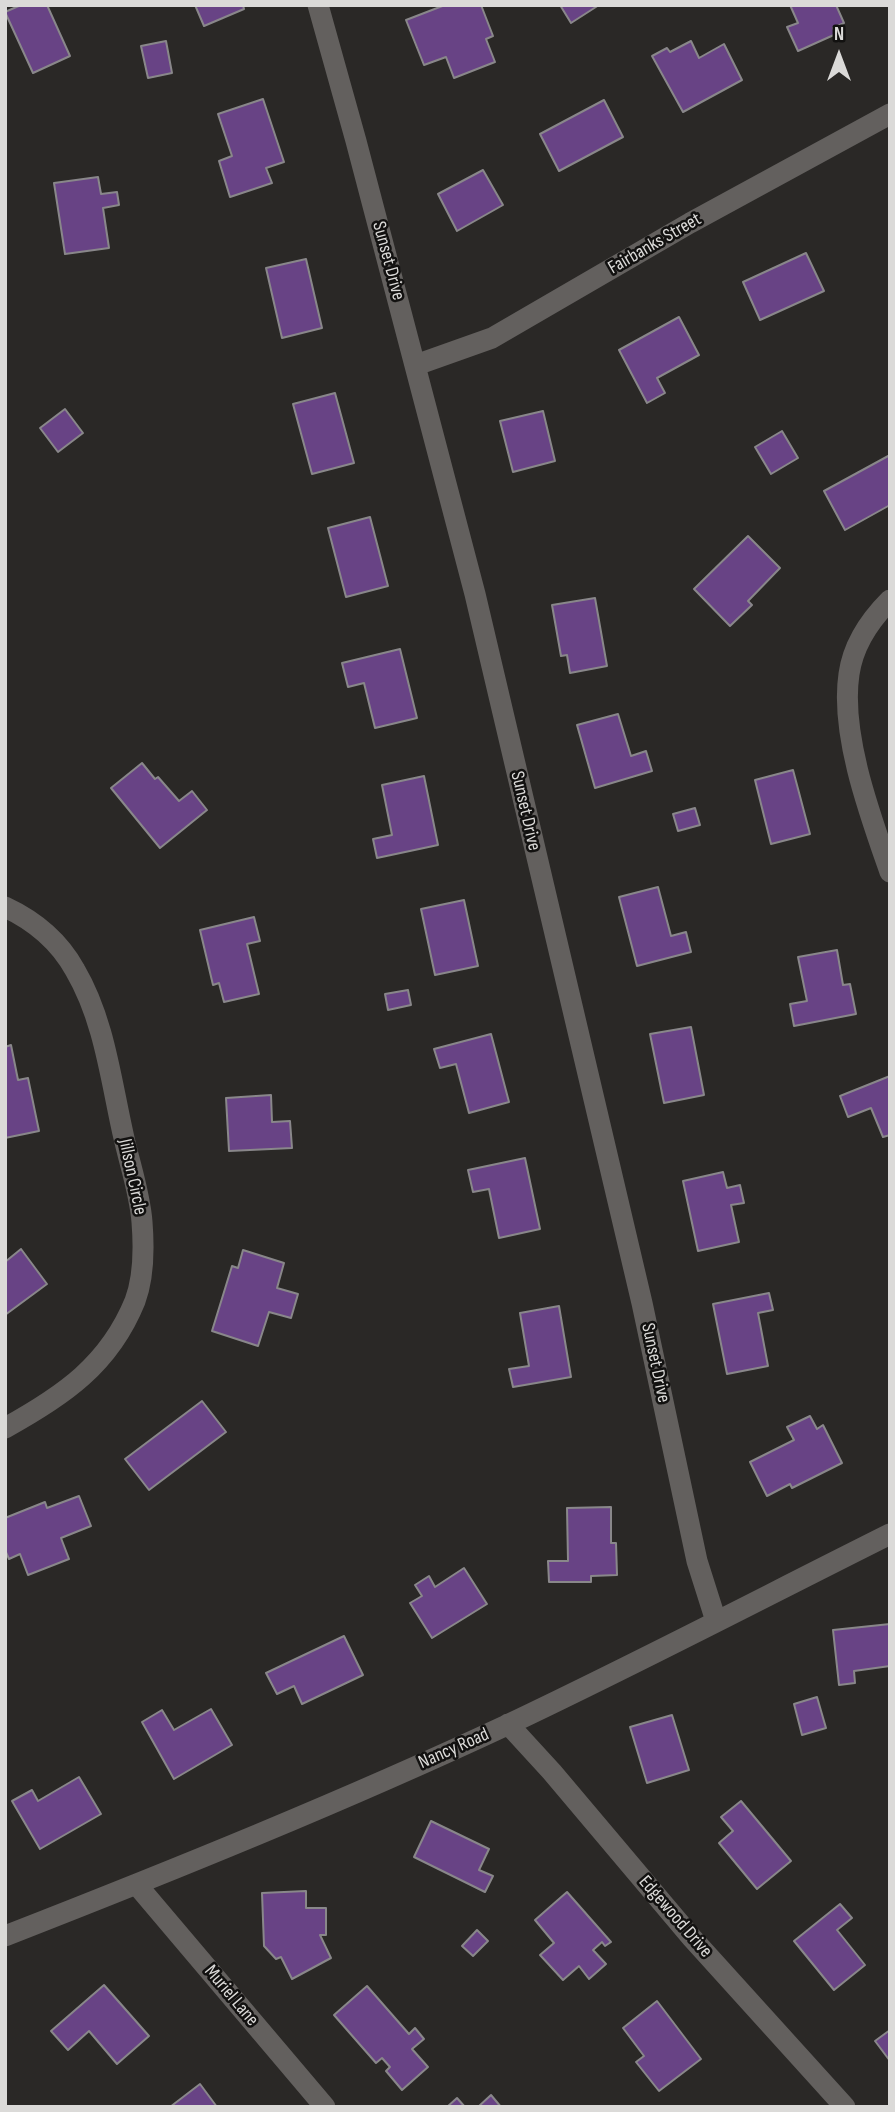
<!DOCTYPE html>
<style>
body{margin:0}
#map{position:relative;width:895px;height:2112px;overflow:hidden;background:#2a2826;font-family:"Sofia Sans Condensed",sans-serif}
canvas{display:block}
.frame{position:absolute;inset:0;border:7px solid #dbdad8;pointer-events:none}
.north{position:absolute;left:804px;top:21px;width:70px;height:70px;-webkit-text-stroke:5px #121110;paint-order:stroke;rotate:0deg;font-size:19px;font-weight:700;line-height:28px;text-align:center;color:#dbdad8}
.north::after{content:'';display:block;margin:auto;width:24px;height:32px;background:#dbdad8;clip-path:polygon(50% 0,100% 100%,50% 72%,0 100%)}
</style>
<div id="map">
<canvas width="895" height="2112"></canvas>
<div class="frame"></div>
<div class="north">N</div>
</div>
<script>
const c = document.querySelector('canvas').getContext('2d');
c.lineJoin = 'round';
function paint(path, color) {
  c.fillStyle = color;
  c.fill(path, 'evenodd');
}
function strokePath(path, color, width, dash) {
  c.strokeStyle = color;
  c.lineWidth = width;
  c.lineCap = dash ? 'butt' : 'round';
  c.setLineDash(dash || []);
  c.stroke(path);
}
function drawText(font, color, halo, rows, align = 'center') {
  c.font = font + ' "Sofia Sans Condensed",sans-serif';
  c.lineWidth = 5;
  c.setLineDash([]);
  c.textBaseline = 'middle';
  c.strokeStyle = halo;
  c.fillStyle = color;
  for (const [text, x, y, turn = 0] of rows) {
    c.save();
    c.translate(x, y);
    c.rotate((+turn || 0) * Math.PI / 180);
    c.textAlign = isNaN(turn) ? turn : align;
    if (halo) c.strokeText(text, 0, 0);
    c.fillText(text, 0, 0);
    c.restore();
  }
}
const building = new Path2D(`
 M21 5H47L70 56 33 73 5 12Z
 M195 5H243L244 9 204 26Z
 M445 5H481L493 36 486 39 495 62 454 78 446 57 424 65 406 20Z
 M560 5H599L571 23Z
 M790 5H836L844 23 833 28 836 34 798 51 787 27 798 23Z
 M166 41 172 73 148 78 141 46Z
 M691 41 699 58 724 44 742 80 683 112 652 56 667 48 670 52Z
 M263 99 284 162 266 168 272 183 230 197 219 161 232 156 218 114Z
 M604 100 623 137 559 171 540 134Z
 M483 170 503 205 457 231 438 194Z
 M98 177 101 194 117 192 119 205 103 208 109 248 65 254 54 183Z
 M806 253 824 291 760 320 743 282Z
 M306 259 322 328 282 338 266 268Z
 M679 317 699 355 657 378 665 393 647 403 619 350Z
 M335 393 354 463 312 474 293 404Z
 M65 409 83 433 58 452 40 428Z
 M543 411 555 461 513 472 500 421Z
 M782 431 798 458 771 474 755 447Z
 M890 455V505L845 530 824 491Z
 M370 517 388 586 346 597 328 528Z
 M748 536 780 568 748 601 752 605 730 626 694 589Z
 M595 598 607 666 570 673 567 655 561 656 552 605Z
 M400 649 417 718 375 728 364 683 348 687 342 663Z
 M618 714 631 756 646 751 652 771 595 788 577 725Z
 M142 763 155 779 158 777 179 801 192 791 207 810 160 848 111 788Z
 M793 770 810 834 771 844 755 780Z
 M424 776 438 845 377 858 373 839 392 835 382 785Z
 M695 808 700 825 678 831 673 814Z
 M658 887 671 936 686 932 691 952 637 966 619 897Z
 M464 900 478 966 435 975 421 909Z
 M254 917 260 941 247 944 259 994 224 1002 219 983 213 985 200 930Z
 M837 950 843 985 850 984 856 1014 794 1026 790 1004 807 1001 798 957Z
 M408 990 411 1005 388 1010 385 994Z
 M691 1027 704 1095 664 1103 650 1034Z
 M491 1034 509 1102 469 1113 456 1064 440 1068 434 1049Z
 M11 1045 18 1080 28 1078 39 1131 5 1138V1047Z
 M890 1076V1135L883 1137 871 1108 848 1117 840 1096Z
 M271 1095 272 1122 290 1121 292 1148 229 1151 226 1098Z
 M525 1158 540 1229 499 1238 489 1189 473 1192 468 1170Z
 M723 1172 727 1188 740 1185 744 1203 731 1205 739 1242 698 1251 683 1181Z
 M21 1249 47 1284 5 1315V1262Z
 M243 1250 284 1263 277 1288 298 1294 291 1318 269 1312 258 1346 212 1331 232 1266 238 1268Z
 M769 1293 773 1310 758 1313 768 1366 727 1374 713 1304Z
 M559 1306 571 1377 513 1387 509 1369 529 1366 520 1313Z
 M202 1401 226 1432 149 1490 125 1459Z
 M810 1416 817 1429 823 1425 842 1463 792 1488 790 1484 767 1496 750 1462 794 1440 787 1427Z
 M79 1496 91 1526 61 1538 69 1559 28 1575 20 1554 9 1559 5 1550V1518L45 1502 47 1508Z
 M611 1507V1543H616L617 1575 591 1576V1582H549L548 1561H568L567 1508Z
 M464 1568 487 1604 432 1638 410 1603 422 1596 415 1585 429 1576 435 1587Z
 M890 1624V1666L854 1671 855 1683 839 1685 833 1630Z
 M344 1636 363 1675 302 1704 294 1686 277 1694 266 1673Z
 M817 1697 826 1728 802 1735 794 1704Z
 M211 1709 232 1745 174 1779 142 1722 162 1710 174 1730Z
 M672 1715 689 1770 647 1783 630 1727Z
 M79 1777 101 1814 40 1849 12 1801 32 1790 38 1801Z
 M741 1801 791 1861 757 1889 719 1843 733 1831 721 1817Z
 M431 1821 489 1849 479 1870 493 1876 485 1892 414 1857Z
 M306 1891V1908H326V1935H320L331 1958 292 1979 281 1957 276 1959 264 1946 262 1893Z
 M567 1892 611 1942 605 1946 602 1942 593 1950 606 1964 589 1979 579 1966 563 1980 540 1955 554 1943 535 1920Z
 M840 1904 852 1918 837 1930 865 1965 834 1990 794 1941Z
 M477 1930 488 1941 473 1956 462 1946Z
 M104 1985 149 2036 117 2064 89 2031 68 2050 51 2031Z
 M367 1986 409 2034 415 2028 424 2039 412 2049 428 2067 402 2090 386 2071 390 2067 382 2058 376 2063 334 2015Z
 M657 2001 701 2059 659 2091 636 2062 644 2056 623 2028Z
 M890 2030V2061L875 2041Z
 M200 2084 217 2107H170Z
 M491 2095 501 2107H478Z
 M457 2098 465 2107H447Z`);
const minor = new Path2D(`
 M318 5 356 141 475 594 642 1303 697 1561 716 1621
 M416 365 492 338 690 223 890 114
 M890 600C870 620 853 646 849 674 840 734 870 815 890 872
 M5 907C35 921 59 941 75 970 105 1021 111 1082 124 1138 130 1165 140 1194 142 1222 144 1247 144 1277 135 1301 109 1365 63 1396 5 1428
 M508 1724 552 1772 692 1938 845 2107
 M137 1885 325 2107
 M5 1936C174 1870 342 1802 507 1725 636 1664 762 1598 890 1534`);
const streetNames = [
 ["Fairbanks Street",655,244,-30],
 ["Sunset Drive",388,261,75],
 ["Sunset Drive",525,811,77],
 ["Jillson Circle",132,1177,78],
 ["Sunset Drive",655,1363,78],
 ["Nancy Road",454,1749,-24],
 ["Edgewood Drive",675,1917,49],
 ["Muriel Lane",231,1996,50]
];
paint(building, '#684385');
strokePath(building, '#89878a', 2);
strokePath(minor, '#63605e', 21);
drawText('19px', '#dbdad8', '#121110', streetNames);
</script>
